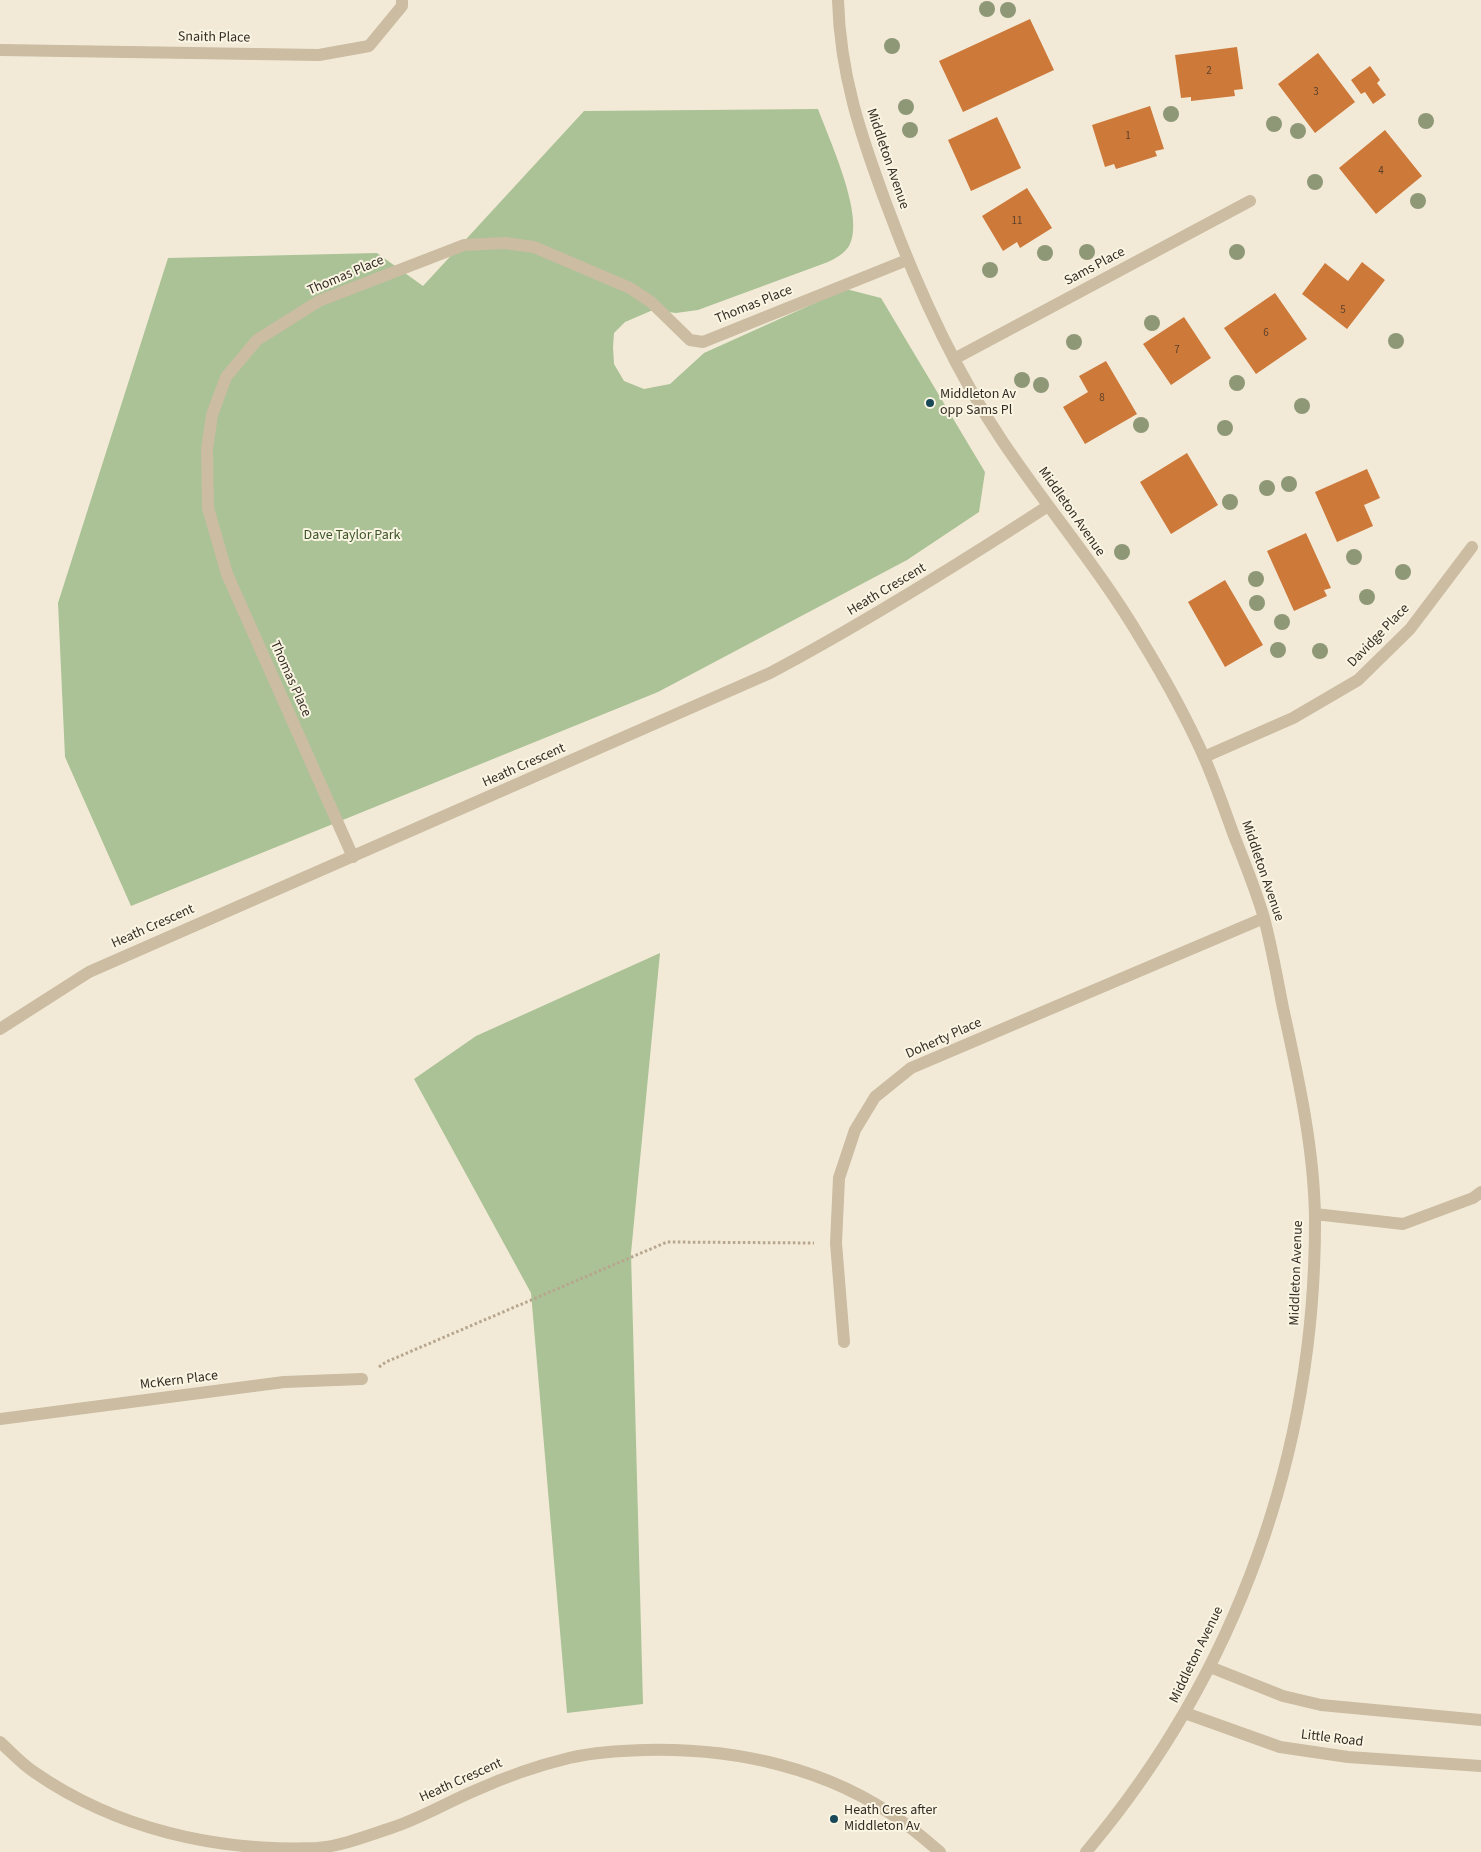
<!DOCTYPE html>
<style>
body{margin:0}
canvas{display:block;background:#f2ead7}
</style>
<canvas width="1481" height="1852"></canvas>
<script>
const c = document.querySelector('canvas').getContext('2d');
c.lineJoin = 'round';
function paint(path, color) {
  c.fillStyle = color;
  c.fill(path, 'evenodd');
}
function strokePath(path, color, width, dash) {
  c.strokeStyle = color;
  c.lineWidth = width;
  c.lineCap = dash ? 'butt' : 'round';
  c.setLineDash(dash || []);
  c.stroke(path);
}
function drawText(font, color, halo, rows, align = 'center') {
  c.font = font + ' "Source Sans 3",sans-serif';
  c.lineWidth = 4;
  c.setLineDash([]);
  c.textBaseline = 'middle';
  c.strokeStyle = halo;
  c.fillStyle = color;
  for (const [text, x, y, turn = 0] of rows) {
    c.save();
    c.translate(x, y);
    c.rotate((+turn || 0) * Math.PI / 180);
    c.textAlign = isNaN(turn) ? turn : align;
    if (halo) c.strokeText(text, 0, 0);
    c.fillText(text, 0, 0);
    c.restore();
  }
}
const green = new Path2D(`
 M818 109C829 139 866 218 849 246 844 254 836 258 828 262L698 310 676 313 653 310 625 322 614 333 613 347 614 364 624 381 644 389 670 384 704 353 846 289 881 298 985 472 979 512 907 560 658 692 131 906 65 757 58 603 168 258 377 253 423 286 584 111Z
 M660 953 631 1253 643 1704 567 1713 531 1293 414 1079 476 1036Z`);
const building = new Path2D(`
 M1030 19 1054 70 963 112 939 61Z
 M1237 47 1243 89 1234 90 1235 96 1191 101V97L1181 98 1175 55Z
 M1318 53 1355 102 1315 133 1278 84Z
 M1370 66 1380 80 1377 83 1386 95 1373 104 1365 92 1361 94 1351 80Z
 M1150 106 1164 149 1155 151 1157 156 1116 169 1114 164 1105 167 1092 125Z
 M997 117 1021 168 971 191 948 140Z
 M1385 130 1422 176 1376 214 1339 168Z
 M1027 188 1052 228 1020 248 1017 242 1003 251 982 216Z
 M1362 262 1385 280 1347 329 1302 294 1325 263 1348 281Z
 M1275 293 1307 339 1256 374 1224 328Z
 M1184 317 1211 358 1171 385 1143 344Z
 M1106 361 1137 414 1085 444 1063 407 1088 392 1079 376Z
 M1187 453 1218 505 1171 534 1140 482Z
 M1367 469 1380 498 1364 505 1373 526 1337 542 1315 492Z
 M1306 533 1331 588 1324 590 1327 596 1294 611 1267 551Z
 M1225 580 1263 645 1225 667 1188 602Z`);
const path = new Path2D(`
 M379 1367 386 1362 667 1242 814 1243`);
const street = new Path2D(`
 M838 0C840 75 861 136 887 206 917 287 954 369 1003 442 1048 509 1101 571 1142 641 1164 677 1187 719 1204 757 1215 782 1224 808 1233 833 1244 861 1256 890 1264 918 1272 948 1277 978 1283 1008 1298 1076 1314 1147 1315 1218 1316 1452 1237 1673 1086 1852
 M0 50 319 55 369 46 402 6V0
 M954 359 1250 201
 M1204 757 1293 718 1358 680 1410 629 1472 547
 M353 857 227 574 208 508 207 449 212 415 226 377 257 340 319 301 464 245 505 243 534 247 630 288 651 302 690 340 703 342 907 260
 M0 1029 89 972 770 673C866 622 957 565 1048 506
 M1315 1214 1403 1224 1473 1198 1481 1192
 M844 1342 836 1243 839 1178 855 1130 875 1097 911 1068 1264 918
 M0 1419 284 1382 362 1379
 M1210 1667 1283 1696 1321 1705 1481 1720
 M1185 1713 1280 1747 1348 1757 1481 1766
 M0 1742C11 1752 22 1764 34 1772 116 1829 217 1852 317 1848 341 1846 367 1836 391 1828 419 1819 446 1803 474 1791 505 1777 536 1766 569 1758 594 1752 620 1751 645 1750 736 1748 830 1768 904 1823 917 1832 928 1842 940 1852`);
const trees = [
 [987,9],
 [1008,10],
 [892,46],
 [906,107],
 [1171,114],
 [1426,121],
 [1274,124],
 [910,130],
 [1298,131],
 [1315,182],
 [1418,201],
 [1087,252],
 [1237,252],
 [1045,253],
 [990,270],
 [1152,323],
 [1396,341],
 [1074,342],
 [1022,380],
 [1237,383],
 [1041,385],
 [1302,406],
 [1141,425],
 [1225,428],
 [1289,484],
 [1267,488],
 [1230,502],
 [1122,552],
 [1354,557],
 [1403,572],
 [1256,579],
 [1367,597],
 [1257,603],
 [1282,622],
 [1278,650],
 [1320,651]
];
const markers = [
 [930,403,5,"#194959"],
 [834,1819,5,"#194959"]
];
const numberNames = [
 ["2",1209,72],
 ["3",1316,93],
 ["1",1128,137],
 ["4",1381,172],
 ["11",1017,222],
 ["5",1343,311],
 ["6",1266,334],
 ["7",1177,351],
 ["8",1102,399]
];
const streetNames = [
 ["Snaith Place",214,38,1],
 ["Middleton Avenue",887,159,71],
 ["Sams Place",1095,267,-28],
 ["Thomas Place",346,276,-23],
 ["Thomas Place",754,305,-22],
 ["Middleton Avenue",1071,512,55],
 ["Heath Crescent",887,590,-31],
 ["Davidge Place",1379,636,-46],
 ["Thomas Place",290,679,66],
 ["Heath Crescent",524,766,-24],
 ["Middleton Avenue",1262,871,71],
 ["Heath Crescent",153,927,-24],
 ["Doherty Place",944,1039,-24],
 ["Middleton Avenue",1297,1273,-88],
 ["McKern Place",179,1381,-7],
 ["Middleton Avenue",1197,1655,-64],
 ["Little Road",1332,1739,7],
 ["Heath Crescent",461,1781,-24]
];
const poiNames = [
 ["Middleton Av",940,395],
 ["opp Sams Pl",940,411],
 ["Heath Cres after",844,1811],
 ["Middleton Av",844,1827]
];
const parkNames = [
 ["Dave Taylor Park",352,536]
];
paint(green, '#abc296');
paint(building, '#cd793a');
strokePath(path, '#b7a68d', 3, [2.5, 2.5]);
strokePath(street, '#cbbca2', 12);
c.fillStyle = '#8e9877';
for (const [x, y] of trees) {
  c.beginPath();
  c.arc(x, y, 8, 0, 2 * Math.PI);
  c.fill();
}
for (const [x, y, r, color] of markers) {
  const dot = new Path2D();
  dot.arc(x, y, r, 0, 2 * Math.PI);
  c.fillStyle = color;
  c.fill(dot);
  strokePath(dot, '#faf4e3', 2);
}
drawText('11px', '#5b402a', null, numberNames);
drawText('14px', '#352d25', '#faf4e3', streetNames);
drawText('14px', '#352d25', '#faf4e3', poiNames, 'left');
drawText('14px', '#3c5528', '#faf4e3', parkNames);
</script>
